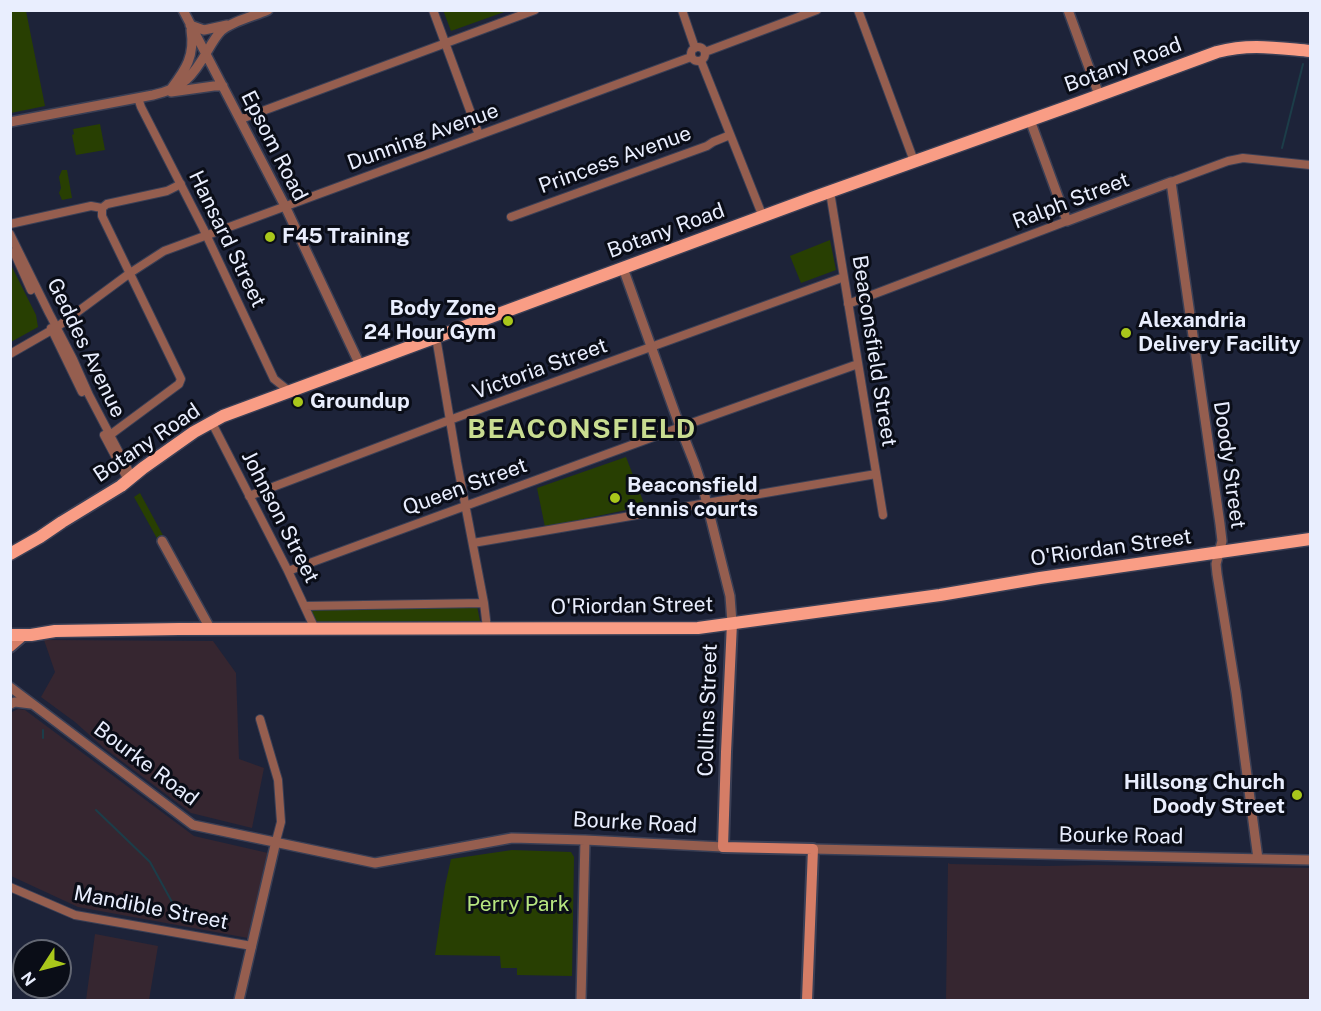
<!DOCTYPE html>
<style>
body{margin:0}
#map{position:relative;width:1321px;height:1011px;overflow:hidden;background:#1d2339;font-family:"Public Sans",sans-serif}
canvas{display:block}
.frame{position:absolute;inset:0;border:12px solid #e9eefe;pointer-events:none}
.north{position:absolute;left:12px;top:939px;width:60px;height:60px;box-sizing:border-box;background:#0a0d17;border:2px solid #636773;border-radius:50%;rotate:234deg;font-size:16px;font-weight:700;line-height:24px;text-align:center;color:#e9eefe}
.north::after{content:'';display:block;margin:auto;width:21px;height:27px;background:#a9c71b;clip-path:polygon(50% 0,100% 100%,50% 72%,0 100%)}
</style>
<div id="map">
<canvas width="1321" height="1011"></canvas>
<div class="frame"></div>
<div class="north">N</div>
</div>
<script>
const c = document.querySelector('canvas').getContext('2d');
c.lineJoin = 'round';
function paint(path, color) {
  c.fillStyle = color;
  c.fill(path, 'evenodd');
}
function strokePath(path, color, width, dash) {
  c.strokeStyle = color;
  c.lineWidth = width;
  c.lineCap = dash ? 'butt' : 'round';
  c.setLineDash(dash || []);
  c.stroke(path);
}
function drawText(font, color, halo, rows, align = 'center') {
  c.font = font + ' "Public Sans",sans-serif';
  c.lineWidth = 6;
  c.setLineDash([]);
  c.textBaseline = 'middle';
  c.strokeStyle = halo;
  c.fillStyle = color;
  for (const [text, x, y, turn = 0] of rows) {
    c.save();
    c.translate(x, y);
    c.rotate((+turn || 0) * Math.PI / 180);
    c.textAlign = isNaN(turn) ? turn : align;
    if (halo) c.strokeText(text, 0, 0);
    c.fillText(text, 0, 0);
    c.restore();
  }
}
const industrial = new Path2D(`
 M44 640 213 641 236 673 239 759 264 768 252 828 191 813 104 748 75 722 41 697 55 672Z
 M18 709 25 710 194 836 268 853 248 938 78 907 11 876 10 713Z
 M948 863 950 864 1046 866 1095 865 1310 868V1000H946Z
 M95 934 158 946 149 1000H86Z`);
const green = new Path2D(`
 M11 10 26 11 45 106 11 113Z
 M443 10H507V11L451 31Z
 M100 124 105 150 76 155 72 135 74 134 73 129Z
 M62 170H67L72 198 62 200 59 193 61 188 59 177Z
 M830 240 836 270 801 283 790 256Z
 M10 263 36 315 38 327 11 342Z
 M626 457 645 506 545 527 537 488Z
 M140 493 165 539 159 542 134 497Z
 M477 606 480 621 313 624 310 610Z
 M512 850 571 852 574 857 572 976 517 975V968H501L500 956 435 955 445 886 451 859Z`);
const stream = new Path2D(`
 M1282 148 1303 64
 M43 738V730
 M96 810 150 862 183 922`);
const minor = new Path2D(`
 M433 10 479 135
 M682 10 695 48
 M858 10 914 161
 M691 54a7 7 0 1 1 14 0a7 7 0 1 1-14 0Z
 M705 52 817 10
 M701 61 763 217
 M138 98 141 107 203 228 274 379 289 391
 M241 119 535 10
 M1171 182 1228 161 1243 158 1310 165
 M830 192 883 515
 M102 208V216L181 379 179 384 110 435
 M511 217 707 146 713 142 730 135
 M10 224 91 206 102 208 107 204 167 191 181 184
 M10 234 49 313 73 359 89 395 132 477
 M14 252 31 290
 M848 304 1067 221
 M51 328 82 392
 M436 337 457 462 484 603 487 628
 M10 354 57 327 130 273 164 251 691 57
 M211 421 288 571 315 629
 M104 435 128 480
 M249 496 455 418 844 277
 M473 543 876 474
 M288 571 686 425 858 364
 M305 606 484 603
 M260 719 278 780 281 822 276 841
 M10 887 75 915 252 946`);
const tertiary = new Path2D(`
 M183 10 285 206 360 365
 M1068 10 1099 95
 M190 25 204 30 227 25
 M171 89C186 69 195 56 191 30
 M171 92 214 86H223
 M1030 120 1067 221 1171 182 1220 524 1222 541 1216 564 1217 574 1236 692 1258 859
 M10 122 153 95C184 88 193 76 208 50 212 43 216 36 221 31 232 21 255 16 268 10
 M623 268 680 427 695 465 704 492 730 596 732 623
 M162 541 211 630
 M10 687 193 825 375 863 512 838 585 840 723 847
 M10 704 15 702 31 704
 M813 849 1310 860
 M239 1000 276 841
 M581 1000 585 840`);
const secondary = new Path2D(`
 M732 623 726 752 723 847 813 849 807 1000
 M10 647 24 635`);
const primary = new Path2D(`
 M10 554 40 537 62 522 121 486 143 468 194 432 223 416 812 198 1078 103 1217 52C1250 43 1277 48 1310 51
 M10 635H31L55 631 179 629 698 628 940 595 1040 578 1310 539`);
const markers = [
 [270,237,6,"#a9c71b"],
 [508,321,6,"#a9c71b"],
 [1126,333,6,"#a9c71b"],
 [298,402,6,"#a9c71b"],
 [615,498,6,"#a9c71b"],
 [1297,795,6,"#a9c71b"]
];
const streetNames = [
 ["Botany Road",1123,65,-20],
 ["Dunning Avenue",423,137,-20],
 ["Epsom Road",274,146,63],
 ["Princess Avenue",615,160,-20],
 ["Ralph Street",1071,201,-21],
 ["Botany Road",666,231,-20],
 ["Hansard Street",227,239,64],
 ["Geddes Avenue",86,348,64],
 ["Beaconsfield Street",874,351,81],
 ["Victoria Street",540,369,-20],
 ["Botany Road",147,443,-34],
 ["Doody Street",1229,465,82],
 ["Queen Street",465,487,-20],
 ["Johnson Street",280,517,63],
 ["O'Riordan Street",1111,548,-8],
 ["O'Riordan Street",632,606,-1],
 ["Collins Street",708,710,-88],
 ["Bourke Road",146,764,37],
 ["Bourke Road",635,823,3],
 ["Bourke Road",1121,836,1],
 ["Mandible Street",151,908,11]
];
const poiNames = [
 ["F45 Training",282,237],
 ["Body Zone",496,309,"right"],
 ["24 Hour Gym",496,333,"right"],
 ["Alexandria",1138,321],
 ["Delivery Facility",1138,345],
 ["Groundup",310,402],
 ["Beaconsfield",627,486],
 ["tennis courts",627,510],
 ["Hillsong Church",1285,783,"right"],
 ["Doody Street",1285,807,"right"]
];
const parkNames = [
 ["Perry Park",518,905]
];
const districtNames = [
 ["BEACONSFIELD",582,430]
];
paint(industrial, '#362630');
paint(green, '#283f02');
strokePath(stream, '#1c3d49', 2);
strokePath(minor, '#3a3f55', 10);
strokePath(tertiary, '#3a3f55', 12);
strokePath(secondary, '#3a3f55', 14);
strokePath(primary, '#3a3f55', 15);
strokePath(minor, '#955e4f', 8);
strokePath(tertiary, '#955e4f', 9);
strokePath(secondary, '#d57d66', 10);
strokePath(primary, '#f99d85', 12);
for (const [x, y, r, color] of markers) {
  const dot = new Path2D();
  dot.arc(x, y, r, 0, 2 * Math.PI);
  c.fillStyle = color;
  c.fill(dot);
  strokePath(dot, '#0a0d17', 2);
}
drawText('21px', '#e9eefe', '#0a0d17', streetNames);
drawText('bold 21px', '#e9eefe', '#0a0d17', poiNames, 'left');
drawText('21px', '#b7e680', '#0a0d17', parkNames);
c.letterSpacing = '1.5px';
drawText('bold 27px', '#c9dd91', '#0a0d17', districtNames);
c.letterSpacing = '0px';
</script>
